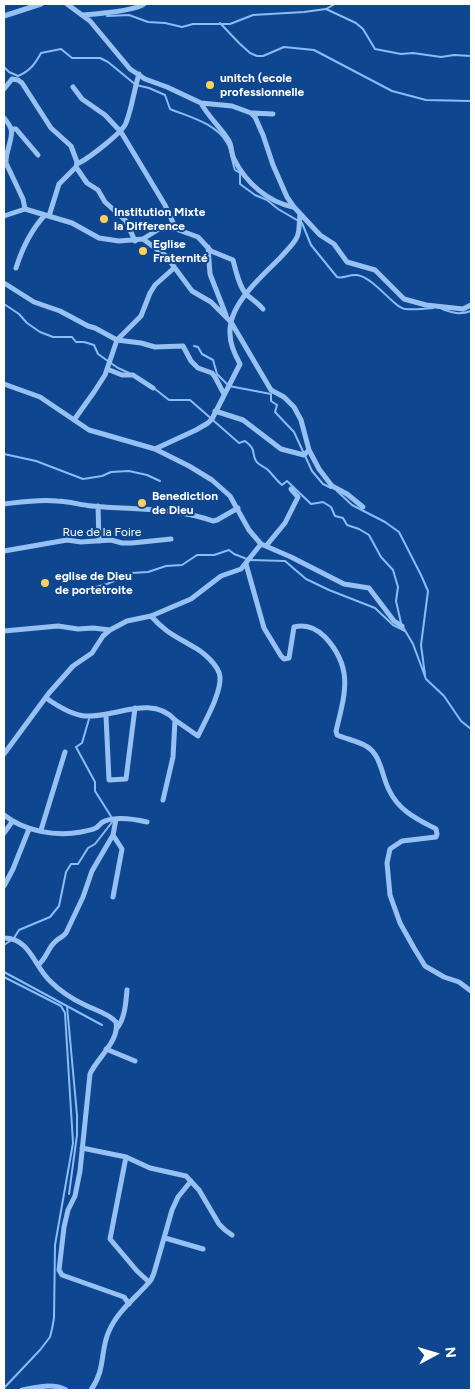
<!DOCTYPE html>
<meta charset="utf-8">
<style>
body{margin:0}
#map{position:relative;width:475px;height:1394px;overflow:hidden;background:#0f4690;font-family:Figtree,sans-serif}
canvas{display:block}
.frame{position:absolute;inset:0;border:5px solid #fff;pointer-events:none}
.north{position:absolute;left:410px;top:1329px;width:50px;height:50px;-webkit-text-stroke:4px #0f4690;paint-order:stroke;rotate:84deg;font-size:14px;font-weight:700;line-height:20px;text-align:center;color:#fff}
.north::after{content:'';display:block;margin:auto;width:18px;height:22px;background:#fff;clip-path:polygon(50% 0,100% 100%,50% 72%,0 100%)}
</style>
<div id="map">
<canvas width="475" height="1394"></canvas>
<div class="frame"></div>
<div class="north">N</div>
</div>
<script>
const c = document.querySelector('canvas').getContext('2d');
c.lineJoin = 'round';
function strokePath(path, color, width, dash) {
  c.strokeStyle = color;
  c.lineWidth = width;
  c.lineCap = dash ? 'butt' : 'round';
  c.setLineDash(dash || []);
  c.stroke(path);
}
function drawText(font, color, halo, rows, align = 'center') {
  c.font = font + ' Figtree,sans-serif';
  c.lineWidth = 4;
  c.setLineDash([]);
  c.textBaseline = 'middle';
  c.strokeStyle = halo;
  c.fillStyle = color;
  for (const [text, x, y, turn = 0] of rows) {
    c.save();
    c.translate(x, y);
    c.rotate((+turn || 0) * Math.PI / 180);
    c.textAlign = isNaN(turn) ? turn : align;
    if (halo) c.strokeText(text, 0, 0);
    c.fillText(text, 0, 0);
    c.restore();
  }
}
const stream = new Path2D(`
 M326 9 356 23 363 29 375 49 401 54 413 53 441 57 454 55 471 56
 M107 16 129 15 148 22 165 23 182 27 193 24H230L253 15 304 12 326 9 335 4
 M220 23 239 43 250 53 257 56H263L284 47 314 50 392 91 426 100 471 101
 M4 67 9 72 18 76C30 71 35 64 41 53L61 49 72 58H100L108 62 136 85 149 88 165 95 170 109C189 117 216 123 227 143 231 149 232 162 235 170L240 173V184L255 195 267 200 278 209 302 223 311 245 337 277C344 279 349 274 357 275 375 278 394 308 405 309 414 310 424 309 433 308
 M4 304 19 314 27 323 40 332 53 337H72L76 342H84L94 345 98 354 118 368 129 373
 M442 309C453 313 460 315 471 311
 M194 346 198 347 202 354 213 360 217 374 229 386 271 394V401L277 405 275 412 294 432 312 471 323 484 331 488
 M155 389 169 400H190L239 443 245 441C257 450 251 452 256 461 259 466 264 466 268 470 273 475 276 480 282 485L287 481 311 504 323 502 331 507 335 516 343 518 347 525 359 529 369 535 381 557 393 570 398 587 396 601 401 623
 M4 454 36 461 83 479 102 476 111 472 129 471 147 475 160 481
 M337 491 352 505 385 522 399 532 421 575 428 591 421 645 425 675
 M251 560 285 561 306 579 329 590 375 608 393 625 405 631
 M96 587 107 584 132 573 148 572 166 566 182 565 197 555H214L229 550 234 554 247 559
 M403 627 413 644 426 679 444 696 461 721 471 729
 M89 719 82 743 76 747 95 782V791L112 818
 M14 938 19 930 50 917 59 906 66 872 71 864H78L88 848 95 844 113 821
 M4 945 10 941
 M4 972 102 1025
 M4 977 61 1006 65 1013 73 1143 55 1245 54 1318 52 1329 50 1337 40 1350 4 1388
 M67 1006 77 1115V1135L69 1194`);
const street = new Path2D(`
 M67 4 90 21 130 69 145 79 167 87 201 103 232 106 251 113 255 117 263 135 273 165 287 197 294 207 320 235 334 244 347 262 375 270 404 299 426 305 463 309 471 305
 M83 15C96 14 135 11 144 4
 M4 16 41 4
 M73 87 82 99 105 115 121 132 165 205 176 229
 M4 89 12 79 18 80 22 83 51 128 71 146 77 162 76 167 59 184 49 216
 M201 103C208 117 221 127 229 141 232 146 231 153 234 159 246 183 268 202 293 207
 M252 113 273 114
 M4 118C6 121 10 125 11 129 14 137 5 152 6 163L23 199 25 209
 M11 129H16L38 155
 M77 162 79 163C89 158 123 132 126 123 132 108 134 90 139 74
 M76 167 87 183 98 190 105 202 126 221 135 241
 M4 216 25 209 72 223 99 238 119 241 143 239 159 229H176L198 237 211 251 233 260C236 271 239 287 247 295 253 300 258 303 263 309
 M143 239 166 256 192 291 211 302 231 322 271 390 284 397 294 407 301 420 309 450 319 469 332 486 347 494 363 507
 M208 247 210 274 226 315
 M16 268C22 249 31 230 45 215
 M4 283 34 302 60 311 88 326 95 328 117 340 141 343 155 347 183 346 191 361 198 368 212 373 215 377 224 394
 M107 369 122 375H133L153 388
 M4 384 40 397 89 430 155 449 189 466 212 480 230 496 249 530 261 544 291 557 344 584 369 588 394 621 402 626
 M215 411 243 420 281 449 304 455 309 450
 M74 420 94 392 105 375 117 340 141 316 150 293 155 285 174 268
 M155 449 196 430 208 423 212 419 240 364C235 355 230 345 230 334 228 305 261 277 280 258 285 252 294 244 297 237 300 231 299 221 300 214
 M4 504C21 502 40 499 57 501 69 501 80 505 92 506 132 510 174 507 213 521L217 520 238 508
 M98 506 99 541
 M266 546 285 523 298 497 291 489
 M4 551 67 540 81 542 111 540 122 543H132L171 539
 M246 564 264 628 281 656 284 659 289 658 294 627C306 624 316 628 325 637 354 668 345 694 336 731L337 735C346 739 358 741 366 746 381 754 382 777 389 790 399 811 417 819 436 829L437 834 436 837 402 841 390 849 387 863 390 895 400 923 414 948 425 966 444 977 459 982 471 991
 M151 616C165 632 175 636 192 646 202 651 219 665 220 677 221 694 205 721 198 736L175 720
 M4 631 58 626 78 629 93 628 110 630
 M46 698C56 705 72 715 85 716 115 718 151 694 175 720L173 757 163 800
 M106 716 109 780 126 779 135 708
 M4 754 49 693 73 666 92 653 103 636 110 630 127 621 151 616 191 599 221 576 241 569 261 544
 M4 815C24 831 56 837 81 832 85 831 93 830 96 828 99 826 101 822 105 821 118 816 134 819 147 822
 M41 830 65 752
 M4 833 12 822
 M113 835 122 849 113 897
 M4 886 13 869 29 829
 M4 938C30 938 34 966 50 981 60 991 72 999 85 1005 95 1010 108 1013 116 1022 120 1041 97 1058 90 1074L80 1171 75 1196 68 1210 64 1227 59 1270 62 1275 124 1297 129 1304
 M38 965C47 958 48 947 56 941 59 938 63 937 66 933L83 897 92 871 113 835 116 819
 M117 1028C125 1019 126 1001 127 990
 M106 1049 135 1061
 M82 1148 126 1157 150 1168 186 1176 199 1190 219 1224 225 1230 232 1235
 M126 1157 110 1239 137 1271 149 1282
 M165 1238 203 1249
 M22 1390C36 1387 54 1383 66 1390
 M91 1390C106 1369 100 1350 109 1331 118 1310 137 1297 151 1280L154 1273 172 1210 178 1197 191 1181`);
const markers = [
 [210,85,5,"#ffd15b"],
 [104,219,5,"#ffd15b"],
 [143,251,5,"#ffd15b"],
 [142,503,5,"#ffd15b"],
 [45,583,5,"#ffd15b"]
];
const poiNames = [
 ["unitch (ecole",220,78],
 ["professionnelle",220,92],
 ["Institution Mixte",114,212],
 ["la Difference",114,226],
 ["Eglise",153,244],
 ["Fraternité",153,258],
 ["Benediction",152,496],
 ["de Dieu",152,510],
 ["eglise de Dieu",55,576],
 ["de portetroite",55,590]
];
const streetNames = [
 ["Rue de la Foire",102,532]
];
strokePath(stream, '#8abcf7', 2);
strokePath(street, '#98c1f3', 5);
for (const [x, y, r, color] of markers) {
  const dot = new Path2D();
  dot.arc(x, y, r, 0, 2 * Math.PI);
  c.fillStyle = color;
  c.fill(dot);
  strokePath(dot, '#0f4690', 2);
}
drawText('bold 12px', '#fff', '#0f4690', poiNames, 'left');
drawText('12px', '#fff', '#0f4690', streetNames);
</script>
